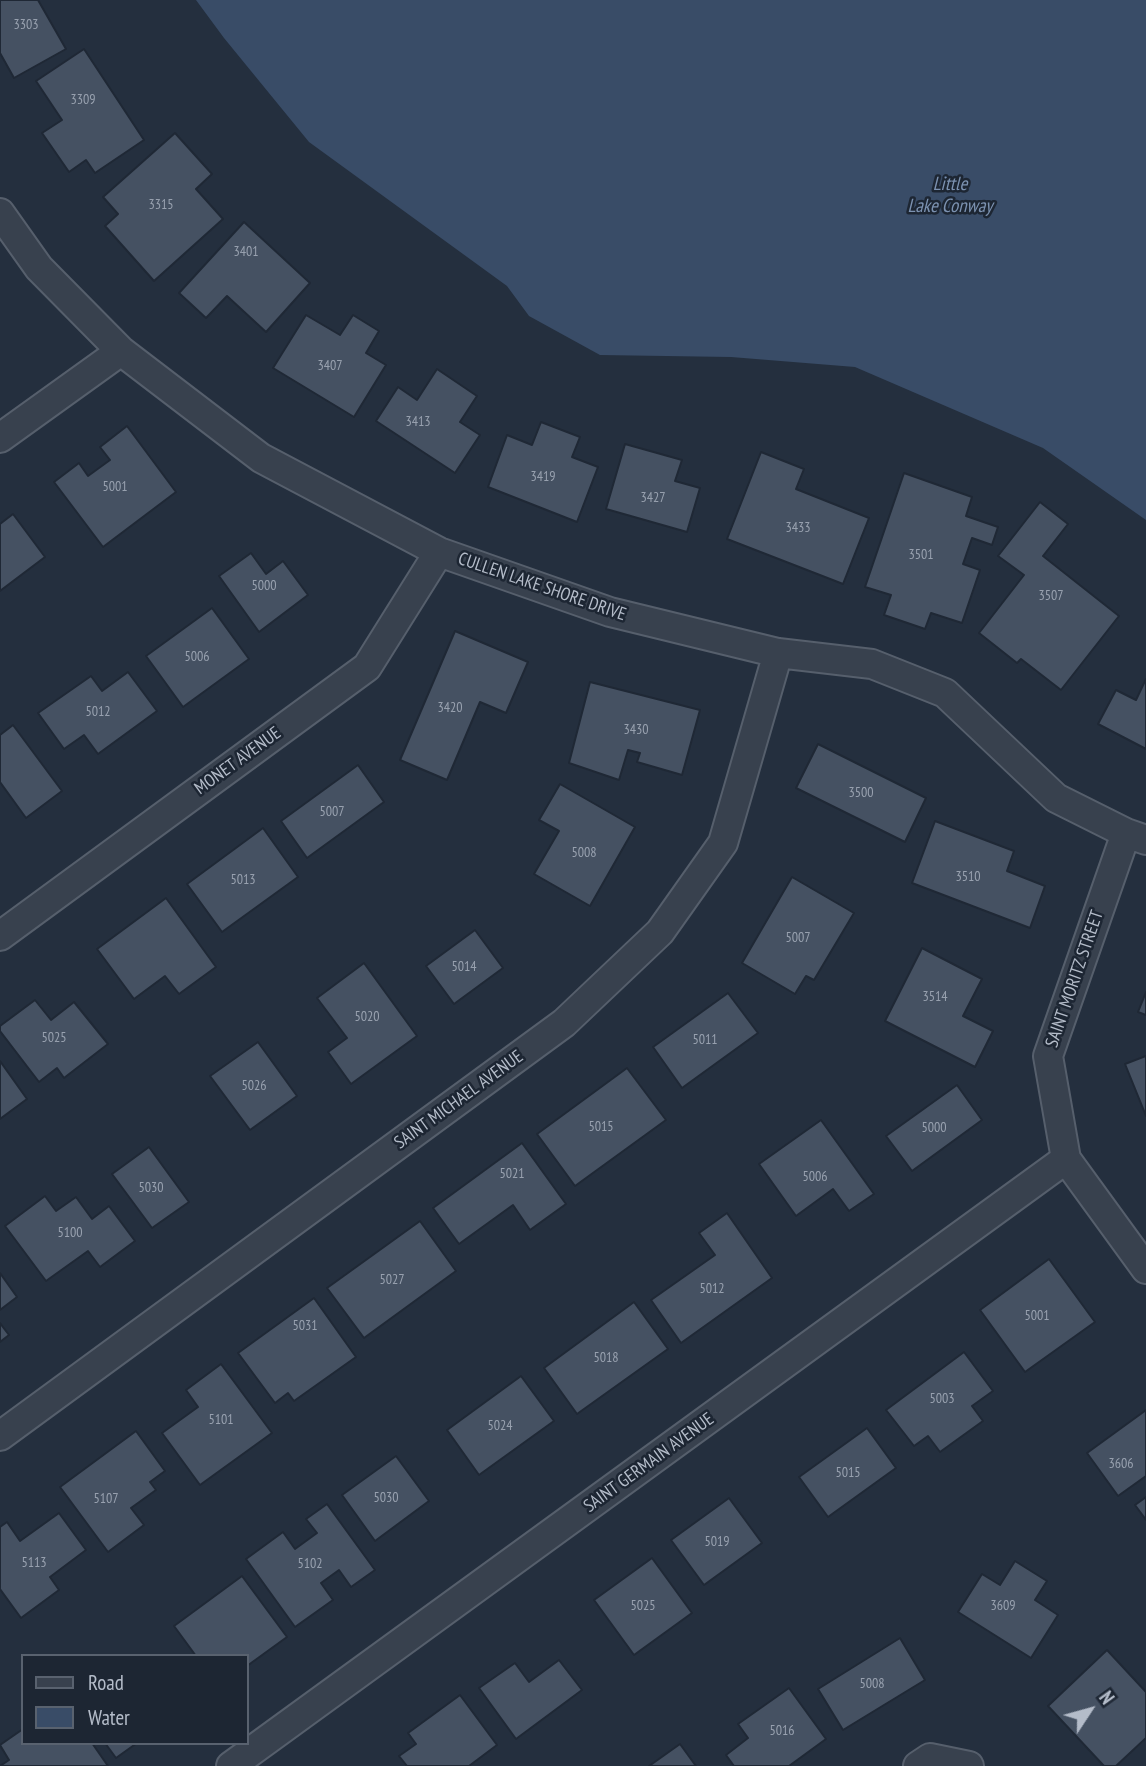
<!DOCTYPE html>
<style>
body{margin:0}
#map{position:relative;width:1146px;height:1766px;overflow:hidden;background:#242f3e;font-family:"PT Sans Narrow",sans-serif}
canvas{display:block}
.legend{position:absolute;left:21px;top:1654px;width:228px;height:91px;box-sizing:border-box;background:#1d2633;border:2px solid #59626f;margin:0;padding:9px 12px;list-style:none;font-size:21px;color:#b4bcc9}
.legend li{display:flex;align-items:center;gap:14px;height:35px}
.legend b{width:35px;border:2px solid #59626f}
.north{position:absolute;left:1055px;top:1675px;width:70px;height:70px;-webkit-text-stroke:5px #1d2633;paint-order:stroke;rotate:54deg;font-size:19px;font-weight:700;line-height:28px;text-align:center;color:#b4bcc9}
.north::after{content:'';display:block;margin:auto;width:24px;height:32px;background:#b4bcc9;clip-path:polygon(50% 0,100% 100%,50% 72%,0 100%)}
</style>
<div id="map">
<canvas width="1146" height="1766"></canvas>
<ul class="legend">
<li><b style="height:9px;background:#38414e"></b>Road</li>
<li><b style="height:19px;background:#394c67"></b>Water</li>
</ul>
<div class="north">N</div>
</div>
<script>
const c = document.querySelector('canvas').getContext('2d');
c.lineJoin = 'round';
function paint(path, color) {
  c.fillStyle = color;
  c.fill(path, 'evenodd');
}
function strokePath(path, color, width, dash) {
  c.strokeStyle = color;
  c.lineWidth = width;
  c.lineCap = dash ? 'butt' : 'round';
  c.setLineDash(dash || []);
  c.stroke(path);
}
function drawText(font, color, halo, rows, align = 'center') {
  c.font = font + ' "PT Sans Narrow",sans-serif';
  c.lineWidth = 5;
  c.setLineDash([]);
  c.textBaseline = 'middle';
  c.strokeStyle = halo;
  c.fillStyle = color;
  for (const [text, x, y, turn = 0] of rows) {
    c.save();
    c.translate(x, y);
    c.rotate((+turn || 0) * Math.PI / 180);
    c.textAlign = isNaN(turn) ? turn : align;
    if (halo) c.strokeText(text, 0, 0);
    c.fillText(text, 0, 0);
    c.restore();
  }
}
const water = new Path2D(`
 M196 0H1146V520L1043 448 855 367 731 357 600 355 529 316 507 286 309 142 224 38Z`);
const building = new Path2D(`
 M0 0H38L66 49 14 78 0 53Z
 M84 49 144 140 95 173 86 160 69 172 42 133 62 120 36 81Z
 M175 133 212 174 196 189 223 219 154 281 105 226 118 214 103 197Z
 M244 222 310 283 266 332 227 296 206 318 179 293Z
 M306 315 340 335 353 315 379 331 366 353 386 365 354 417 273 368Z
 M437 369 477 396 460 422 480 435 455 473 376 421 398 387 417 400Z
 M541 422 580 437 572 457 598 467 577 522 488 487 507 435 532 445Z
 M127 426 176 492 103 547 54 482 79 463 88 476 110 460 100 447Z
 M625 444 682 460 675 481 700 488 687 532 606 509Z
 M761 452 804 469 796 489 869 518 843 584 727 539Z
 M904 473 972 497 966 516 998 527 992 545 972 538 963 564 980 570 962 623 931 613 925 629 884 615 891 595 865 587Z
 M1040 502 1068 524 1043 556 1119 616 1061 690 1021 659 1017 663 979 633 1024 575 998 556Z
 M13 514 45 557 0 591V524Z
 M251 553 266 574 283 561 308 595 259 632 219 576Z
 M212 608 249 659 183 707 146 656Z
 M455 631 528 662 506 713 480 702 447 780 400 760Z
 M128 672 157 711 98 754 84 735 64 749 38 713 91 676 102 691Z
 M1146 679V749L1098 724 1116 690 1136 700Z
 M590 682 700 710 682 775 637 762 640 753 628 750 619 780 569 763Z
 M13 725 62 791 26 818 0 782V735Z
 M818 744 926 798 905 842 796 788Z
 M358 765 384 802 307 858 281 821Z
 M560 784 635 827 590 906 534 874 559 831 539 820Z
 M935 821 1014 851 1007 871 1045 886 1030 928 912 883Z
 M263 828 298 877 222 932 187 884Z
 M792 877 854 913 814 980 806 976 795 994 742 963Z
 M166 898 216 967 179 994 165 976 134 999 97 949Z
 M475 930 503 968 454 1004 426 966Z
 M922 948 982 979 963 1016 993 1031 975 1067 885 1021Z
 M364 963 417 1036 351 1084 328 1052 347 1038 317 998Z
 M1146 992V1015L1138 1012Z
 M728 993 758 1033 682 1088 653 1047Z
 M35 1000 51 1020 74 1002 108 1044 64 1078 57 1068 39 1082 0 1031V1026Z
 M258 1042 297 1096 250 1130 210 1076Z
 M1146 1056V1116L1125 1064Z
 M0 1061 27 1099 0 1119Z
 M627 1068 666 1120 575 1186 537 1134Z
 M957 1085 982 1120 912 1171 886 1136Z
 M821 1120 874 1194 849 1211 833 1189 796 1216 759 1164Z
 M522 1143 566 1204 530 1230 513 1205 459 1244 433 1208Z
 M149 1147 189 1202 152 1228 112 1174Z
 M45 1196 56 1211 76 1197 92 1219 109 1206 135 1241 100 1267 88 1251 46 1281 5 1226Z
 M727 1213 772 1278 681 1343 651 1300 715 1255 699 1233Z
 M420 1221 456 1271 364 1338 327 1288Z
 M1049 1259 1095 1322 1025 1372 980 1310Z
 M0 1273 17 1297 0 1310Z
 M314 1298 356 1357 294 1401 288 1393 275 1403 238 1353Z
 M634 1302 668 1349 577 1414 544 1368Z
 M0 1323 9 1335 0 1342Z
 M964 1352 993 1391 972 1406 983 1421 940 1452 928 1436 914 1446 886 1410Z
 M221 1364 272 1433 200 1485 162 1433 198 1407 186 1390Z
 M521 1376 554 1421 479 1475 447 1430Z
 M1146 1410V1476L1118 1496 1087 1453Z
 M867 1428 896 1468 828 1517 799 1477Z
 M136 1431 165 1471 150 1482 156 1490 131 1508 144 1525 108 1552 60 1487Z
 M396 1456 429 1501 375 1541 342 1495Z
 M1146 1497V1520L1135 1505Z
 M729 1498 762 1543 704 1585 671 1540Z
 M327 1504 375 1570 351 1587 339 1570 321 1583 333 1600 295 1627 246 1559 283 1532 295 1549 317 1533 306 1519Z
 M59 1513 86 1550 50 1577 59 1590 21 1618 0 1589V1527L7 1522 20 1541Z
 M652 1558 692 1613 634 1655 594 1600Z
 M1015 1561 1047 1581 1035 1600 1058 1615 1031 1658 958 1612 982 1574 1000 1585Z
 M242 1576 287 1637 247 1666V1656H196L174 1626Z
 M900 1638 925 1680 843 1730 818 1689Z
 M1107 1650 1146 1692V1738L1116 1766H1104L1048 1706Z
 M559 1660 582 1690 516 1739 479 1688 515 1663 529 1682Z
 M789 1688 826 1739 789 1766H734L726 1755 748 1738 738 1724Z
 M460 1695 497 1745 469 1766H407L399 1756 416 1744 408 1733Z
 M23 1729V1743H92L108 1766H0L9 1760 0 1745Z
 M105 1743H137L116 1758Z
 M680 1744 696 1766H649Z`);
const minor = new Path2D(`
 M0 213 39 268 121 351 261 458 439 552 610 612 778 653 872 664 945 693 1056 798 1126 833 1146 840
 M0 438 121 351
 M1126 833 1048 1056 1066 1159 1146 1269
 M0 936 367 667 439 552
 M0 1436 564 1023 660 932 723 843 778 653
 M231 1766 1066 1159
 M918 1766 930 1758 969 1766`);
const numberNames = [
 ["3303",26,25],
 ["3309",83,100],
 ["3315",161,205],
 ["3401",246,252],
 ["3407",330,366],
 ["3413",418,422],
 ["3419",543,477],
 ["5001",115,487],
 ["3427",653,498],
 ["3433",798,528],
 ["3501",921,555],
 ["5000",264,586],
 ["3507",1051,596],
 ["5006",197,657],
 ["3420",450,708],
 ["5012",98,712],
 ["3430",636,730],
 ["3500",861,793],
 ["5007",332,812],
 ["5008",584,853],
 ["3510",968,877],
 ["5013",243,880],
 ["5007",798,938],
 ["5014",464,967],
 ["3514",935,997],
 ["5020",367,1017],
 ["5025",54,1038],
 ["5011",705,1040],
 ["5026",254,1086],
 ["5015",601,1127],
 ["5000",934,1128],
 ["5021",512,1174],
 ["5006",815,1177],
 ["5030",151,1188],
 ["5100",70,1233],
 ["5027",392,1280],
 ["5012",712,1289],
 ["5001",1037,1316],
 ["5031",305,1326],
 ["5018",606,1358],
 ["5003",942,1399],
 ["5101",221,1420],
 ["5024",500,1426],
 ["3606",1121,1464],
 ["5015",848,1473],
 ["5030",386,1498],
 ["5107",106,1499],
 ["5019",717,1542],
 ["5113",34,1563],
 ["5102",310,1564],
 ["5025",643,1606],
 ["3609",1003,1606],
 ["5008",872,1684],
 ["5016",782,1731]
];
const streetNames = [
 ["CULLEN LAKE SHORE DRIVE",542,587,19],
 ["MONET AVENUE",238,761,-36],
 ["SAINT MORITZ STREET",1075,979,-71],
 ["SAINT MICHAEL AVENUE",459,1100,-36],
 ["SAINT GERMAIN AVENUE",649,1463,-36]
];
const waterNames = [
 ["Little",950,185],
 ["Lake Conway",950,207]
];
paint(water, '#394c67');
paint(building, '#455162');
strokePath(building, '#1f2835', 2);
strokePath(minor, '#565f6c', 32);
strokePath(minor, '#38414e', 28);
drawText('14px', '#98a1af', null, numberNames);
drawText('18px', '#b4bcc9', '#1d2633', streetNames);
drawText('italic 19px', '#7c92b1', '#1d2633', waterNames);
</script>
